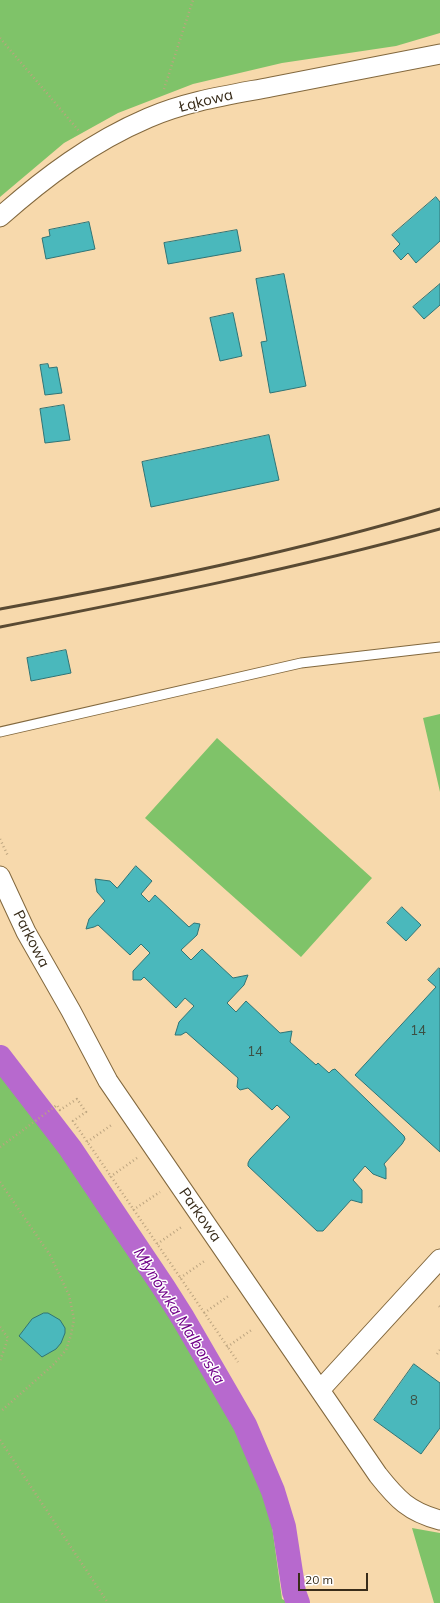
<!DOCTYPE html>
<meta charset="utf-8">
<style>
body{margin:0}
#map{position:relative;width:440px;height:1603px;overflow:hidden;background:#f7d9ac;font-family:Mulish,sans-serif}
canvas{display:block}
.scale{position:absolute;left:298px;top:1573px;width:70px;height:18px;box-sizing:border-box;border:2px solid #382c1a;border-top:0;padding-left:5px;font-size:12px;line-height:14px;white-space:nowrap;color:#382c1a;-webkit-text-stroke:3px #fff;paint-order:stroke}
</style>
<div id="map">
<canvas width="440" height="1603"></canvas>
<div class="scale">20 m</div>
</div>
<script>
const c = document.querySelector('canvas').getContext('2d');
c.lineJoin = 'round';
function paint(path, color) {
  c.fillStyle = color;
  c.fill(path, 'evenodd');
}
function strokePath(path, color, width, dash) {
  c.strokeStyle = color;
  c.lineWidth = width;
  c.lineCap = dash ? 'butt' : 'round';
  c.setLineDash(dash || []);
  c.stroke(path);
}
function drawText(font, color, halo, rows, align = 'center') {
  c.font = font + ' Mulish,sans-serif';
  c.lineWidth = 3;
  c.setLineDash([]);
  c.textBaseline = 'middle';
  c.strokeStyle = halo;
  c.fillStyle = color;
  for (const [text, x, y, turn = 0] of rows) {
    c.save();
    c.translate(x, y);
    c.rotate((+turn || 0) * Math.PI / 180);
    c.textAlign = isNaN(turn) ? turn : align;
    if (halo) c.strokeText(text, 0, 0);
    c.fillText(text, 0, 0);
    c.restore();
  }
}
const green = new Path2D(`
 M0 0H440V33L396 46 282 63 193 84 118 113 64 143 0 197Z
 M440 714V792L423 718Z
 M217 738 372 878 301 957 145 818Z
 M0 1068 32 1110 56 1139 175 1321 236 1428 270 1511 282 1599 291 1603H0Z
 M412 1528 440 1533V1603H434Z`);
const canal = new Path2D(`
 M0 1057 70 1148 164 1288 183 1318 245 1425 273 1491 284 1527 294 1592 298 1603`);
const building = new Path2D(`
 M436 197 440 202V241L416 263 408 253 401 260 393 251 400 244 392 235Z
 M89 222 95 249 46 259 42 238 50 236 49 230Z
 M237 230 241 251 168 264 164 243Z
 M284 274 306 386 270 393 261 342 267 341 256 279Z
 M440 284V305L424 319 413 307Z
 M233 313 242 356 220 361 210 318Z
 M48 364 49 368 57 367 62 393 45 395 40 365Z
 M64 405 70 440 45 443 40 409Z
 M269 435 279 480 151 507 142 462Z
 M66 650 71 673 31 681 27 658Z
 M136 866 152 881 141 894 149 902 155 895 189 927 194 923 200 924 197 935 181 950 191 960 202 949 233 978 248 975 244 985 227 1003 236 1012 246 1001 280 1033 292 1031 290 1042 316 1065 318 1063 329 1073 332 1070 335 1069 404 1136 405 1139 402 1144 384 1164 386 1168V1179L373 1174 365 1166 353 1180 362 1190V1203L351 1200 323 1231H317L248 1166V1163L250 1159 290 1117 277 1105 272 1110 248 1088 240 1090 237 1087 238 1078 186 1032 181 1035H175L179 1022 194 1006 185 998 176 1008 144 977 141 980H133V971L150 953 141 944 130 955 98 925 94 927 86 929 89 919 105 901 97 892 95 879 110 881 117 888Z
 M402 907 421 925 406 941 387 923Z
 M439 968 440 969V1152L355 1075 436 987 428 980Z
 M44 1313H48L60 1320 65 1328V1333L61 1343 56 1349 42 1357 19 1336 32 1319Z
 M414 1364 440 1383V1428L421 1454 374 1420Z`);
const path = new Path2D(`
 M0 38 79 131
 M164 89 193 0
 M0 839 8 856
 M87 1142 113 1124
 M0 1147 57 1105 60 1110 77 1099 86 1112 73 1121 238 1362
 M110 1177 137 1158
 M0 1182 50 1255 69 1295 74 1319 71 1335 66 1350 54 1364 0 1412
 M133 1210 160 1192
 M157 1244 183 1226
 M180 1278 206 1260
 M439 1306 440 1307
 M204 1313 230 1295
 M0 1327 8 1338 0 1361
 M227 1347 253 1329
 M437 1354 440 1350
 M0 1440 108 1603`);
const lane = new Path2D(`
 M0 732 301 663 440 647`);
const street = new Path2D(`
 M0 217C45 177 92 142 148 118 187 101 229 95 271 87 327 76 384 65 440 54
 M0 876 26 932 71 1011 108 1081 378 1475C397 1499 409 1512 440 1520
 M320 1390 440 1259`);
const rail = new Path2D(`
 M0 609C148 582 296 552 440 509
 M0 627C148 598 295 569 440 529`);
const numberNames = [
 ["14",418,1031],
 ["14",255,1052],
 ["8",414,1401]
];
const streetNames = [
 ["Łąkowa",206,101,-14],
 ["Parkowa",31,939,63],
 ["Parkowa",200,1215,55]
];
const waterNames = [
 ["Młynówka Malborska",179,1316,58]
];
paint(green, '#7fc369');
strokePath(canal, '#b769ce', 24);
paint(building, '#4ab8bc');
strokePath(building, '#307476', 1);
strokePath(lane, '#82683e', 11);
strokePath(street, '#82683e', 21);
strokePath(path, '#bca47f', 2.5, [1, 3]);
strokePath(lane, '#fff', 9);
strokePath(street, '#fff', 19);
strokePath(rail, '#594a33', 3);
drawText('13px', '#3c4f42', null, numberNames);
drawText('15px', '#382c1a', '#fff', streetNames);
drawText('italic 16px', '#700088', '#fff', waterNames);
</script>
